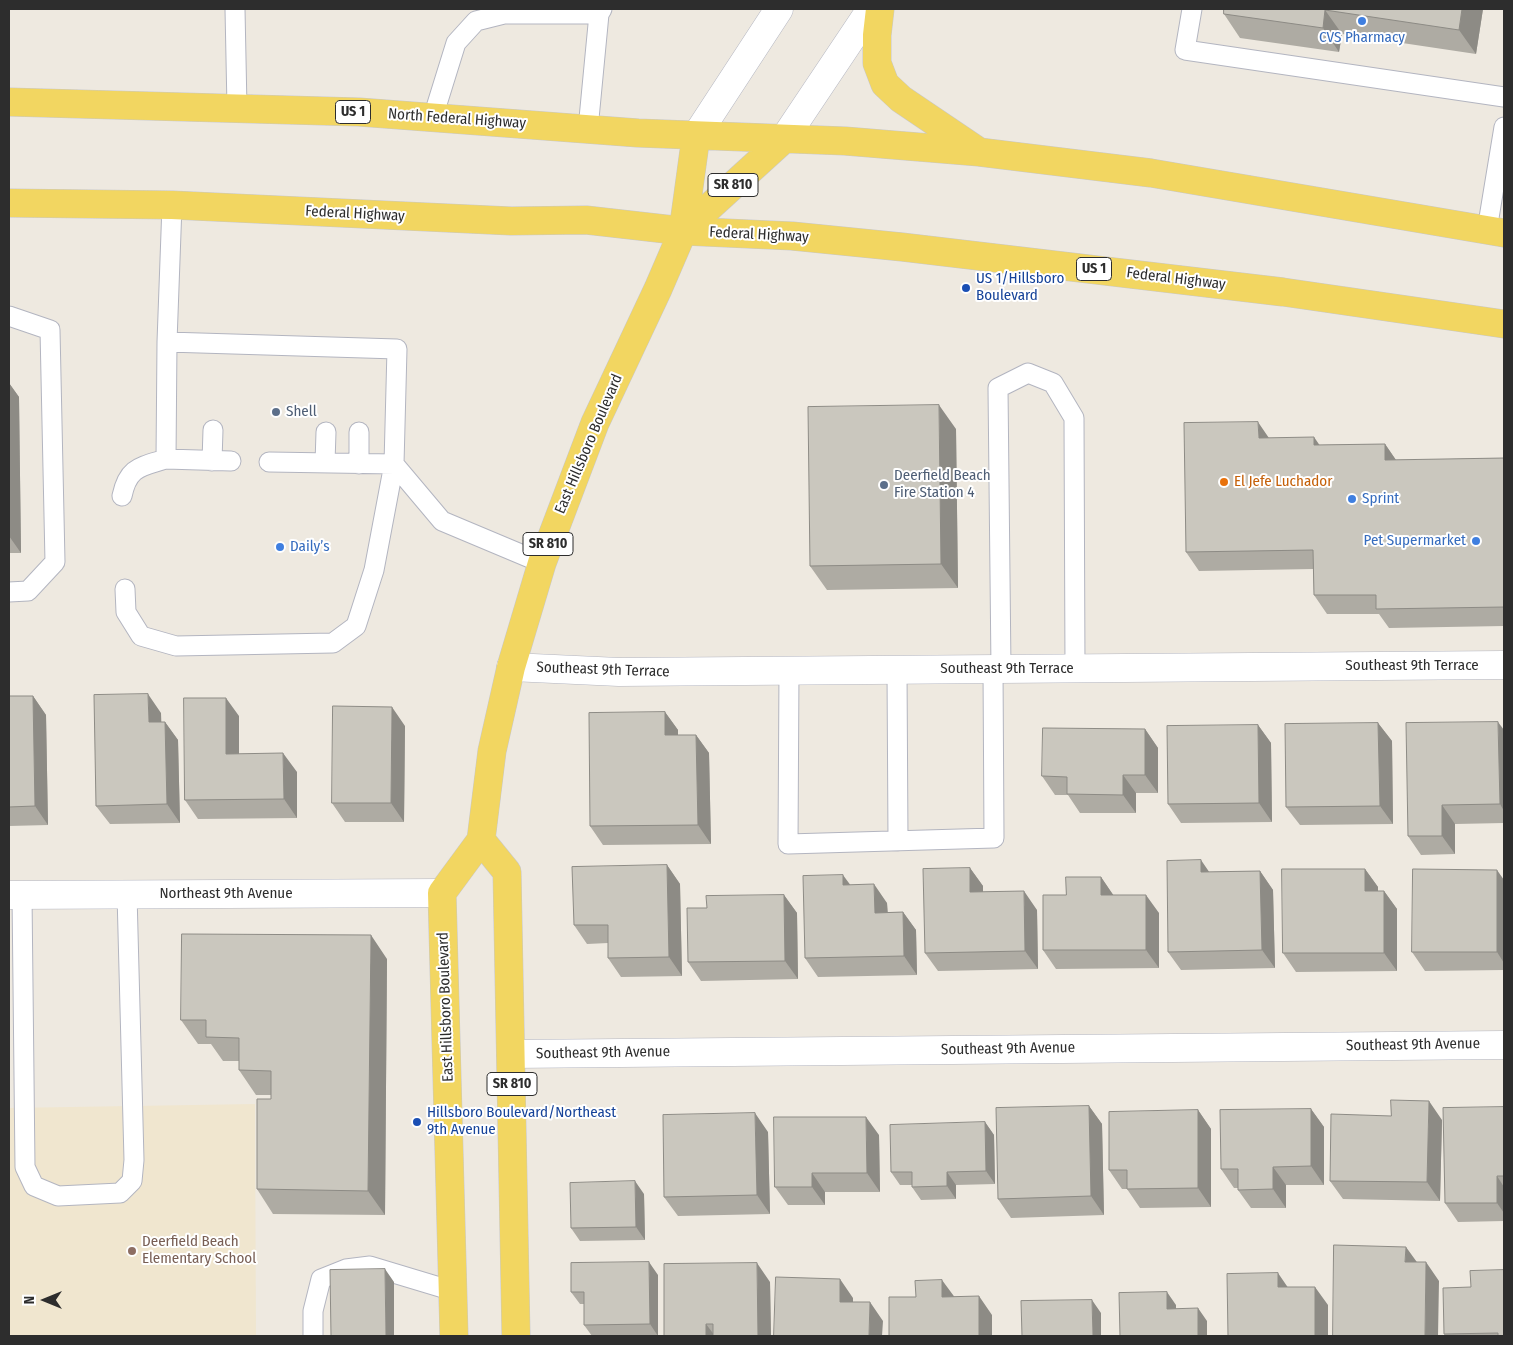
<!DOCTYPE html>
<meta charset="utf-8">
<style>
body{margin:0}
#map{position:relative;width:1513px;height:1345px;overflow:hidden;background:#eee9e0;font-family:"Fira Sans Condensed",sans-serif}
canvas{display:block}
.frame{position:absolute;inset:0;border:10px solid #2d2d2d;pointer-events:none}
.north{position:absolute;left:20px;top:1275px;width:50px;height:50px;-webkit-text-stroke:4px #fff;paint-order:stroke;rotate:270deg;font-size:14px;font-weight:700;line-height:20px;text-align:center;color:#2d2d2d}
.north::after{content:'';display:block;margin:auto;width:18px;height:22px;background:#2d2d2d;clip-path:polygon(50% 0,100% 100%,50% 72%,0 100%)}
</style>
<div id="map">
<canvas width="1513" height="1345"></canvas>
<div class="frame"></div>
<div class="north">N</div>
</div>
<script>
const c = document.querySelector('canvas').getContext('2d');
c.lineJoin = 'round';
function paint(path, color) {
  c.fillStyle = color;
  c.fill(path, 'evenodd');
}
function strokePath(path, color, width, dash) {
  c.strokeStyle = color;
  c.lineWidth = width;
  c.lineCap = dash ? 'butt' : 'round';
  c.setLineDash(dash || []);
  c.stroke(path);
}
function drawText(font, color, halo, rows, align = 'center') {
  c.font = font + ' "Fira Sans Condensed",sans-serif';
  c.lineWidth = 4;
  c.setLineDash([]);
  c.textBaseline = 'middle';
  c.strokeStyle = halo;
  c.fillStyle = color;
  for (const [text, x, y, turn = 0] of rows) {
    c.save();
    c.translate(x, y);
    c.rotate((+turn || 0) * Math.PI / 180);
    c.textAlign = isNaN(turn) ? turn : align;
    if (halo) c.strokeText(text, 0, 0);
    c.fillText(text, 0, 0);
    c.restore();
  }
}
const education = new Path2D(`
 M255 1104 256 1336H9V1108Z`);
const service = new Path2D(`
 M235 9 237 108
 M1192 9 1185 50 1504 97
 M433 117 456 43 476 21 504 14H599
 M588 129 599 14 602 9
 M172 205 167 342 397 349 394 464 442 521 542 563
 M1487 230 1504 127
 M9 316 50 330 55 562 28 591 9 592
 M167 342 166 459 231 461
 M212 461 213 430
 M325 463 326 432
 M359 464V432
 M122 496C128 467 140 467 166 459
 M125 589 126 612 141 636 176 646 333 643 356 626 374 570 394 464 269 462
 M1001 669 998 388 1028 373 1053 383 1074 418 1075 669
 M897 670 898 841
 M789 671 788 844 994 838 993 669
 M22 895 25 1167 34 1186 58 1196 120 1193 132 1181 134 1160 127 894
 M313 1336V1311L321 1279 346 1269 370 1266 453 1291`);
const minor = new Path2D(`
 M511 667 619 672 1504 665
 M9 895 442 893
 M511 1054 1504 1045`);
const secondary = new Path2D(`
 M696 136 779 9
 M784 139 871 9`);
const primary = new Path2D(`
 M880 9 877 35V63L885 84 901 99 978 151
 M9 102 359 112 638 133 845 141 979 152 1151 173 1504 233
 M9 203 172 205 511 221 586 220 683 231 792 236 902 247 1283 292 1504 324
 M683 231 784 139
 M481 840 507 872 516 1336
 M454 1336 442 893 481 840 492 751 511 667 542 563 595 423 658 289 683 231 696 136`);
const wall = new Path2D(`
 M1224 9H1483L1476 54 1342 34 1339 52 1240 38 1224 14Z
 M9 383 19 397 21 553H9Z
 M956 429 958 588 827 590 810 566Z
 M1269 438 1320 445 1385 444 1396 460 1504 458V626L1389 628 1379 614H1327L1314 595 1313 569 1199 571 1186 552Z
 M9 696H33L46 715 48 825 9 826Z
 M665 712 678 730V735H696L709 753 711 844 603 845 590 826Z
 M161 713V722H165L178 740 180 823 110 824 96 806Z
 M239 716V754L297 772V818L198 819 185 800Z
 M1378 723 1392 741 1393 824 1300 825 1286 807Z
 M1258 725 1271 743 1272 822 1181 823 1168 804Z
 M405 726 404 822H345L332 803Z
 M1145 729 1158 748V793H1136V813H1080L1068 795H1055L1042 776Z
 M1504 730V823L1455 824V854L1421 855 1408 836Z
 M667 865 680 884 682 976 621 977 608 958V943L587 944 574 925Z
 M970 868 983 886V892L1037 910 1038 969 938 971 925 953Z
 M1365 869 1378 887V891H1384L1397 909V971L1296 972 1283 953Z
 M1260 871 1273 890 1275 968 1181 970 1168 952 1210 872Z
 M1101 877 1113 895 1159 913V968L1056 969 1043 950 1066 895Z
 M1504 880V970L1425 971 1412 952Z
 M850 885 887 903 888 912H903L916 930 917 975 818 977 805 958Z
 M784 895 797 913 798 979 701 981 688 962 707 908Z
 M387 959 385 1215 273 1214 257 1189 271 1099V1095H256L239 1070V1061H223L211 1044H198L181 1020Z
 M1089 1106 1102 1124 1104 1215 1011 1218 998 1199Z
 M1504 1107V1221L1458 1222 1445 1203Z
 M1311 1109 1324 1127V1185H1286V1208H1251L1238 1190V1188H1234L1221 1169Z
 M1198 1110 1211 1129V1207L1140 1208 1127 1189H1122L1109 1170Z
 M1442 1120 1440 1201 1343 1199 1330 1181Z
 M985 1122 994 1135 995 1184 956 1185V1199L921 1200 912 1187V1185H900L891 1172Z
 M768 1132 770 1214 678 1216 664 1197Z
 M879 1135 880 1192H825V1205H788L775 1187Z
 M644 1194 645 1240 580 1241 571 1228Z
 M658 1275V1336H592L584 1325V1304H580L571 1292Z
 M770 1282 771 1336H664Z
 M1471 1287 1504 1336H1445L1444 1334Z`);
const shadedWall = new Path2D(`
 M1462 9H1483L1476 54 1459 30Z
 M1325 10 1342 34 1339 52 1323 28Z
 M9 383 19 397 21 553 9 536Z
 M939 405 956 429 958 588 941 564Z
 M1258 422 1271 441 1259 438Z
 M1314 437 1327 456 1314 445Z
 M1385 444 1398 463 1385 460Z
 M148 694 161 713 162 740 149 722Z
 M33 696 46 715 48 825 35 806Z
 M226 698 239 716V773L226 754Z
 M392 707 405 726 404 822 391 803Z
 M665 712 678 730V754L665 735Z
 M165 722 178 740 180 823 167 804Z
 M1498 722 1504 730V811L1500 804Z
 M1378 723 1392 741 1393 824 1380 806Z
 M1258 725 1271 743 1272 822 1259 803Z
 M1145 729 1158 748V793L1145 775Z
 M696 735 709 753 711 844 698 825Z
 M283 753 297 772V818L284 799Z
 M1123 775 1136 793V813L1123 795Z
 M1442 805 1455 824V854L1442 836Z
 M1201 860 1214 879 1201 872Z
 M667 865 680 884 682 976 669 957Z
 M970 868 983 886V911L970 892Z
 M1365 869 1378 887V909L1365 891Z
 M1497 870 1504 880V963L1497 952Z
 M1260 871 1273 890 1275 968 1262 950Z
 M843 875 857 894 843 885Z
 M1101 877 1114 896 1101 895Z
 M874 884 887 903 888 931 875 913Z
 M1024 891 1037 910 1038 969 1025 951Z
 M1384 891 1397 909V971L1384 953Z
 M784 895 797 913 798 979 785 961Z
 M1146 895 1159 913V968L1146 950Z
 M903 912 916 930 917 975 904 956Z
 M371 935 387 959 385 1215 368 1191Z
 M1429 1101 1442 1120 1440 1201 1427 1182Z
 M1089 1106 1102 1124 1104 1215 1091 1196Z
 M1311 1109 1324 1127V1185L1311 1166Z
 M1198 1110 1211 1129V1207L1198 1188Z
 M755 1113 768 1132 770 1214 757 1195Z
 M866 1117 879 1135 880 1192 867 1173Z
 M985 1122 994 1135 995 1184 986 1171Z
 M1273 1167 1286 1185V1208L1273 1189Z
 M947 1172 956 1185V1199L947 1186Z
 M812 1173 825 1192V1205L812 1187Z
 M1497 1176 1504 1187V1213L1497 1203Z
 M635 1181 644 1194 645 1240 636 1227Z
 M1406 1247 1419 1265 1405 1262Z
 M649 1262 658 1275V1336L650 1324Z
 M1426 1262 1439 1281 1438 1336H1425Z
 M757 1263 770 1282 771 1336H758Z
 M385 1269 394 1282V1336H386Z
 M1278 1273 1291 1292 1278 1287Z
 M840 1279 853 1298V1321L840 1302Z
 M942 1280 956 1299 942 1297Z
 M1315 1287 1328 1305V1336H1315Z
 M1167 1292 1176 1305V1322L1167 1309Z
 M979 1296 992 1315V1336H979Z
 M1092 1300 1101 1313V1336H1093Z
 M870 1302 883 1321 882 1336H869Z
 M1198 1308 1207 1321V1336H1198Z
 M706 1324 715 1336H706Z`);
const building = new Path2D(`
 M1224 9H1462L1459 30 1325 10 1323 28 1224 14Z
 M939 405 941 564 810 566 808 407Z
 M1258 422 1259 438 1314 437V445L1385 444V460L1504 458V607L1376 609V595H1314L1313 550 1186 552 1184 423Z
 M148 694 149 722H165L167 804 96 806 94 695Z
 M9 696H33L35 806 9 807Z
 M184 698H226V754L283 753 284 799 185 800Z
 M333 706 392 707 391 803H332Z
 M665 712V735H696L698 825 590 826 589 713Z
 M1498 722 1500 804 1442 805V836H1408L1406 723Z
 M1378 723 1380 806 1286 807 1285 724Z
 M1258 725 1259 803 1168 804 1167 726Z
 M1043 728 1145 729V775H1123V795L1067 794V777L1042 776Z
 M1201 860V872L1260 871 1262 950 1168 952 1167 861Z
 M667 865 669 957 608 958V925H574L572 867Z
 M970 868V892L1024 891 1025 951 925 953 923 869Z
 M1282 869H1365V891H1384V953H1283Z
 M1413 869 1497 870V952H1412Z
 M843 875V885L874 884 875 913 903 912 904 956 805 958 803 876Z
 M1066 877H1101V895H1146V950H1043V895H1066Z
 M784 895 785 961 688 962 687 908H707L706 896Z
 M182 934 371 935 368 1191 257 1189V1099H271V1071L239 1070V1038L206 1037V1020H181Z
 M1391 1100 1429 1101 1427 1182 1330 1181 1331 1114 1391 1116Z
 M1089 1106 1091 1196 998 1199 996 1108Z
 M1504 1107V1176H1497V1203H1445L1443 1108Z
 M1311 1109V1166L1273 1167V1189L1238 1190V1169H1221L1220 1110Z
 M1198 1110V1188L1127 1189V1170H1109V1112Z
 M755 1113 757 1195 664 1197 663 1115Z
 M774 1117H866L867 1173H812V1187H775Z
 M985 1122 986 1171 947 1172V1186L912 1187V1172H891L890 1125Z
 M635 1181 636 1227 571 1228 570 1183Z
 M1334 1245 1406 1247 1405 1262H1426L1425 1336H1333Z
 M649 1262 650 1324 584 1325V1292H571V1263Z
 M757 1263 758 1336H713V1324H706V1336H664V1264Z
 M385 1269 386 1336H331L330 1270Z
 M1504 1270V1336H1498V1333L1444 1334 1443 1288 1471 1287 1470 1271Z
 M1278 1273V1287H1315V1336H1228L1227 1274Z
 M776 1277 840 1279V1302H870L869 1336H774Z
 M942 1280V1297L979 1296V1336H889V1297H916L915 1281Z
 M1167 1292V1309L1198 1308V1336H1120L1119 1293Z
 M1092 1300 1093 1336H1022L1021 1301Z`);
const markers = [
 [1362,21,5,"#3f7fe0"],
 [966,288,5,"#1a4fb4"],
 [276,412,5,"#5c6f8a"],
 [1224,482,5,"#e8710a"],
 [884,485,5,"#5c6f8a"],
 [1352,499,5,"#3f7fe0"],
 [1476,541,5,"#3f7fe0"],
 [280,547,5,"#3f7fe0"],
 [417,1122,5,"#1a4fb4"],
 [132,1251,5,"#8d6e63"]
];
const shields = [
 [353,112,35],
 [733,185,50],
 [1094,269,35],
 [548,544,50],
 [512,1084,50]
];
const shieldNames = [
 ["US 1",353,112],
 ["SR 810",733,185],
 ["US 1",1094,269],
 ["SR 810",548,544],
 ["SR 810",512,1084]
];
const shopNames = [
 ["CVS Pharmacy",1362,38,"center"],
 ["Sprint",1362,499],
 ["Pet Supermarket",1466,541,"right"],
 ["Daily’s",290,547]
];
const streetNames = [
 ["North Federal Highway",457,119,4],
 ["Federal Highway",355,214,3],
 ["Federal Highway",759,235,3],
 ["Federal Highway",1176,279,7],
 ["East Hillsboro Boulevard",589,444,-67],
 ["Southeast 9th Terrace",1412,666],
 ["Southeast 9th Terrace",1007,669],
 ["Southeast 9th Terrace",603,670,2],
 ["Northeast 9th Avenue",226,894],
 ["East Hillsboro Boulevard",446,1007,-92],
 ["Southeast 9th Avenue",1413,1045,-1],
 ["Southeast 9th Avenue",1008,1049,-1],
 ["Southeast 9th Avenue",603,1053,-1]
];
const transitNames = [
 ["US 1/Hillsboro",976,279],
 ["Boulevard",976,296],
 ["Hillsboro Boulevard/Northeast",427,1113],
 ["9th Avenue",427,1130]
];
const serviceNames = [
 ["Shell",286,412],
 ["Deerfield Beach",894,476],
 ["Fire Station 4",894,493]
];
const foodNames = [
 ["El Jefe Luchador",1234,482]
];
const educationNames = [
 ["Deerfield Beach",142,1242],
 ["Elementary School",142,1259]
];
paint(education, '#f0e6cf');
strokePath(service, '#b3b5c0', 21);
strokePath(minor, '#b3b5c0', 29);
strokePath(secondary, '#b3b5c0', 29);
strokePath(primary, '#c8c8c8', 29);
strokePath(service, '#fff', 19);
strokePath(minor, '#fff', 28);
strokePath(secondary, '#fff', 28);
strokePath(primary, '#f2d661', 28);
paint(wall, '#aeaba3');
paint(shadedWall, '#8d8b85');
paint(building, '#cac7be');
strokePath(building, '#8d8b85', 1);
for (const [x, y, r, color] of markers) {
  const dot = new Path2D();
  dot.arc(x, y, r, 0, 2 * Math.PI);
  c.fillStyle = color;
  c.fill(dot);
  strokePath(dot, '#fff', 2);
}
for (const [x, y, w] of shields) {
  const box = new Path2D();
  box.roundRect(x - w / 2, y - 11.5, w, 23, 4);
  c.fillStyle = '#fff';
  c.fill(box);
  strokePath(box, '#2d2d2d', 1);
}
drawText('bold 14px', '#2d2d2d', null, shieldNames);
drawText('15px', '#366cbe', '#fff', shopNames, 'left');
drawText('15px', '#2d2d2d', '#fff', streetNames);
drawText('15px', '#164399', '#fff', transitNames, 'left');
drawText('15px', '#4e5e75', '#fff', serviceNames, 'left');
drawText('15px', '#c56008', '#fff', foodNames, 'left');
drawText('15px', '#785e54', '#fff', educationNames, 'left');
</script>
